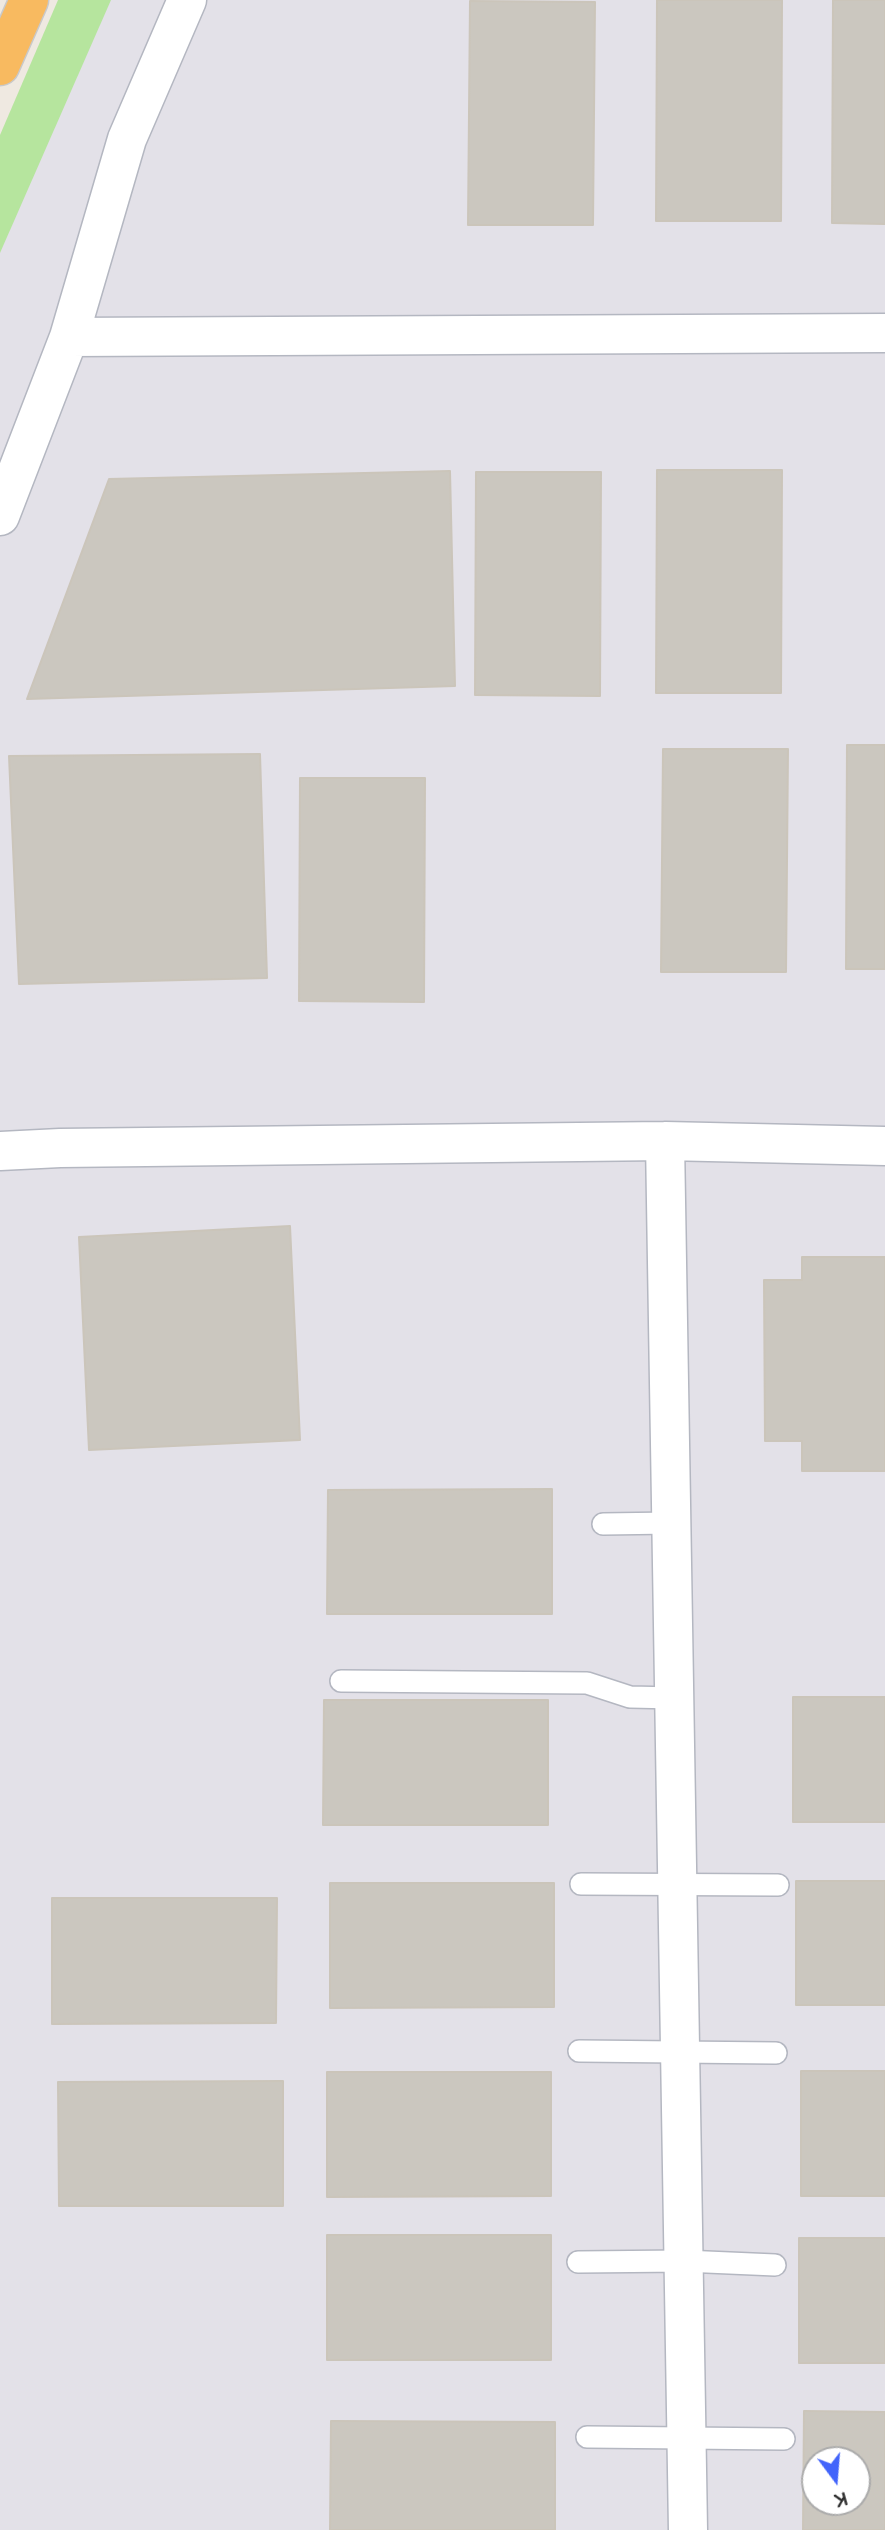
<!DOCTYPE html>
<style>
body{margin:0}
#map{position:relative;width:885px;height:2530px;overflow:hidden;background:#efe9e1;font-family:"Varela Round",sans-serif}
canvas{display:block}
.north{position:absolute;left:801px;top:2446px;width:70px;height:70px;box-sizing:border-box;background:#fff;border:2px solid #ababab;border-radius:50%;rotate:164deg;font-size:19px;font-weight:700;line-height:28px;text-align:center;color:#2e2e2e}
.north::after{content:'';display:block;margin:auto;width:24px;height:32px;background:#4264fb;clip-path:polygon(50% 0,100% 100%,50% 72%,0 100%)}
</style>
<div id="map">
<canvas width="885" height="2530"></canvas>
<div class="north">K</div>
</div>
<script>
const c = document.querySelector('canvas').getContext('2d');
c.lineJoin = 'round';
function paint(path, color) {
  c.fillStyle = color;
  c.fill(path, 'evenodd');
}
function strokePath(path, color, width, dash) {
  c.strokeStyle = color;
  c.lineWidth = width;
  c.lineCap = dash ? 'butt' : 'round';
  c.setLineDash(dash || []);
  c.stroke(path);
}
const industrial = new Path2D(`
 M105 0H885V2530H0V234ZM815 2460H857V2502H815Z`);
const green = new Path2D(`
 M58 0H111L0 253V135Z`);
const building = new Path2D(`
 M657 0H782L781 221H656Z
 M833 0H885V224L832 223Z
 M470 1 595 2 593 225H468Z
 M657 470H782L781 693H656Z
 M450 471 455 686 27 699 109 479Z
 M476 472H601L600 696 475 695Z
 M847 745H885V969H846Z
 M663 749H788L786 972H661Z
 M260 754 267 978 19 984 9 756Z
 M300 778H425L424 1002 299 1001Z
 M290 1226 300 1440 89 1450 79 1237Z
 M802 1257H885V1471H802V1441H765L764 1280H802Z
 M552 1489V1614H327L328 1490Z
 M793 1697H885V1822H793Z
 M324 1700H548V1825H323Z
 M796 1881H885V2005H796Z
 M330 1883H554V2007L330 2008Z
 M52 1898H277L276 2023 52 2024Z
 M801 2071H885V2196H801Z
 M327 2072H551V2196L327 2197Z
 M283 2081V2206H59L58 2082Z
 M327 2235H551V2360H327Z
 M799 2238H885V2363H799Z
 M804 2411 885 2412V2530H803ZM815 2460H857V2502H815Z
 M331 2421 555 2422V2530H330Z`);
const service = new Path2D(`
 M603 1524 672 1523
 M341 1681 587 1683 630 1697 675 1698
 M581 1884 778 1885
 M579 2051 776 2053
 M578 2262 684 2261 775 2265
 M587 2437 784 2439`);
const minor = new Path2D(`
 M69 337 885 333
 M0 516 69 337 127 139 187 0
 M665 1141 688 2530
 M0 1151 60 1148 665 1141 885 1146`);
const trunk = new Path2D(`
 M0 66 29 0`);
paint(industrial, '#e3e1e8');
paint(green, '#b6e59e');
paint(building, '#cbc7bf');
strokePath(building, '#cbc5ba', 2);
strokePath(service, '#b4b7c1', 24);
strokePath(minor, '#b4b7c1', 41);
strokePath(trunk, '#c9c9c9', 41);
strokePath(service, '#fff', 21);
strokePath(minor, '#fff', 38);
strokePath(trunk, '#f8ba60', 38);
</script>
